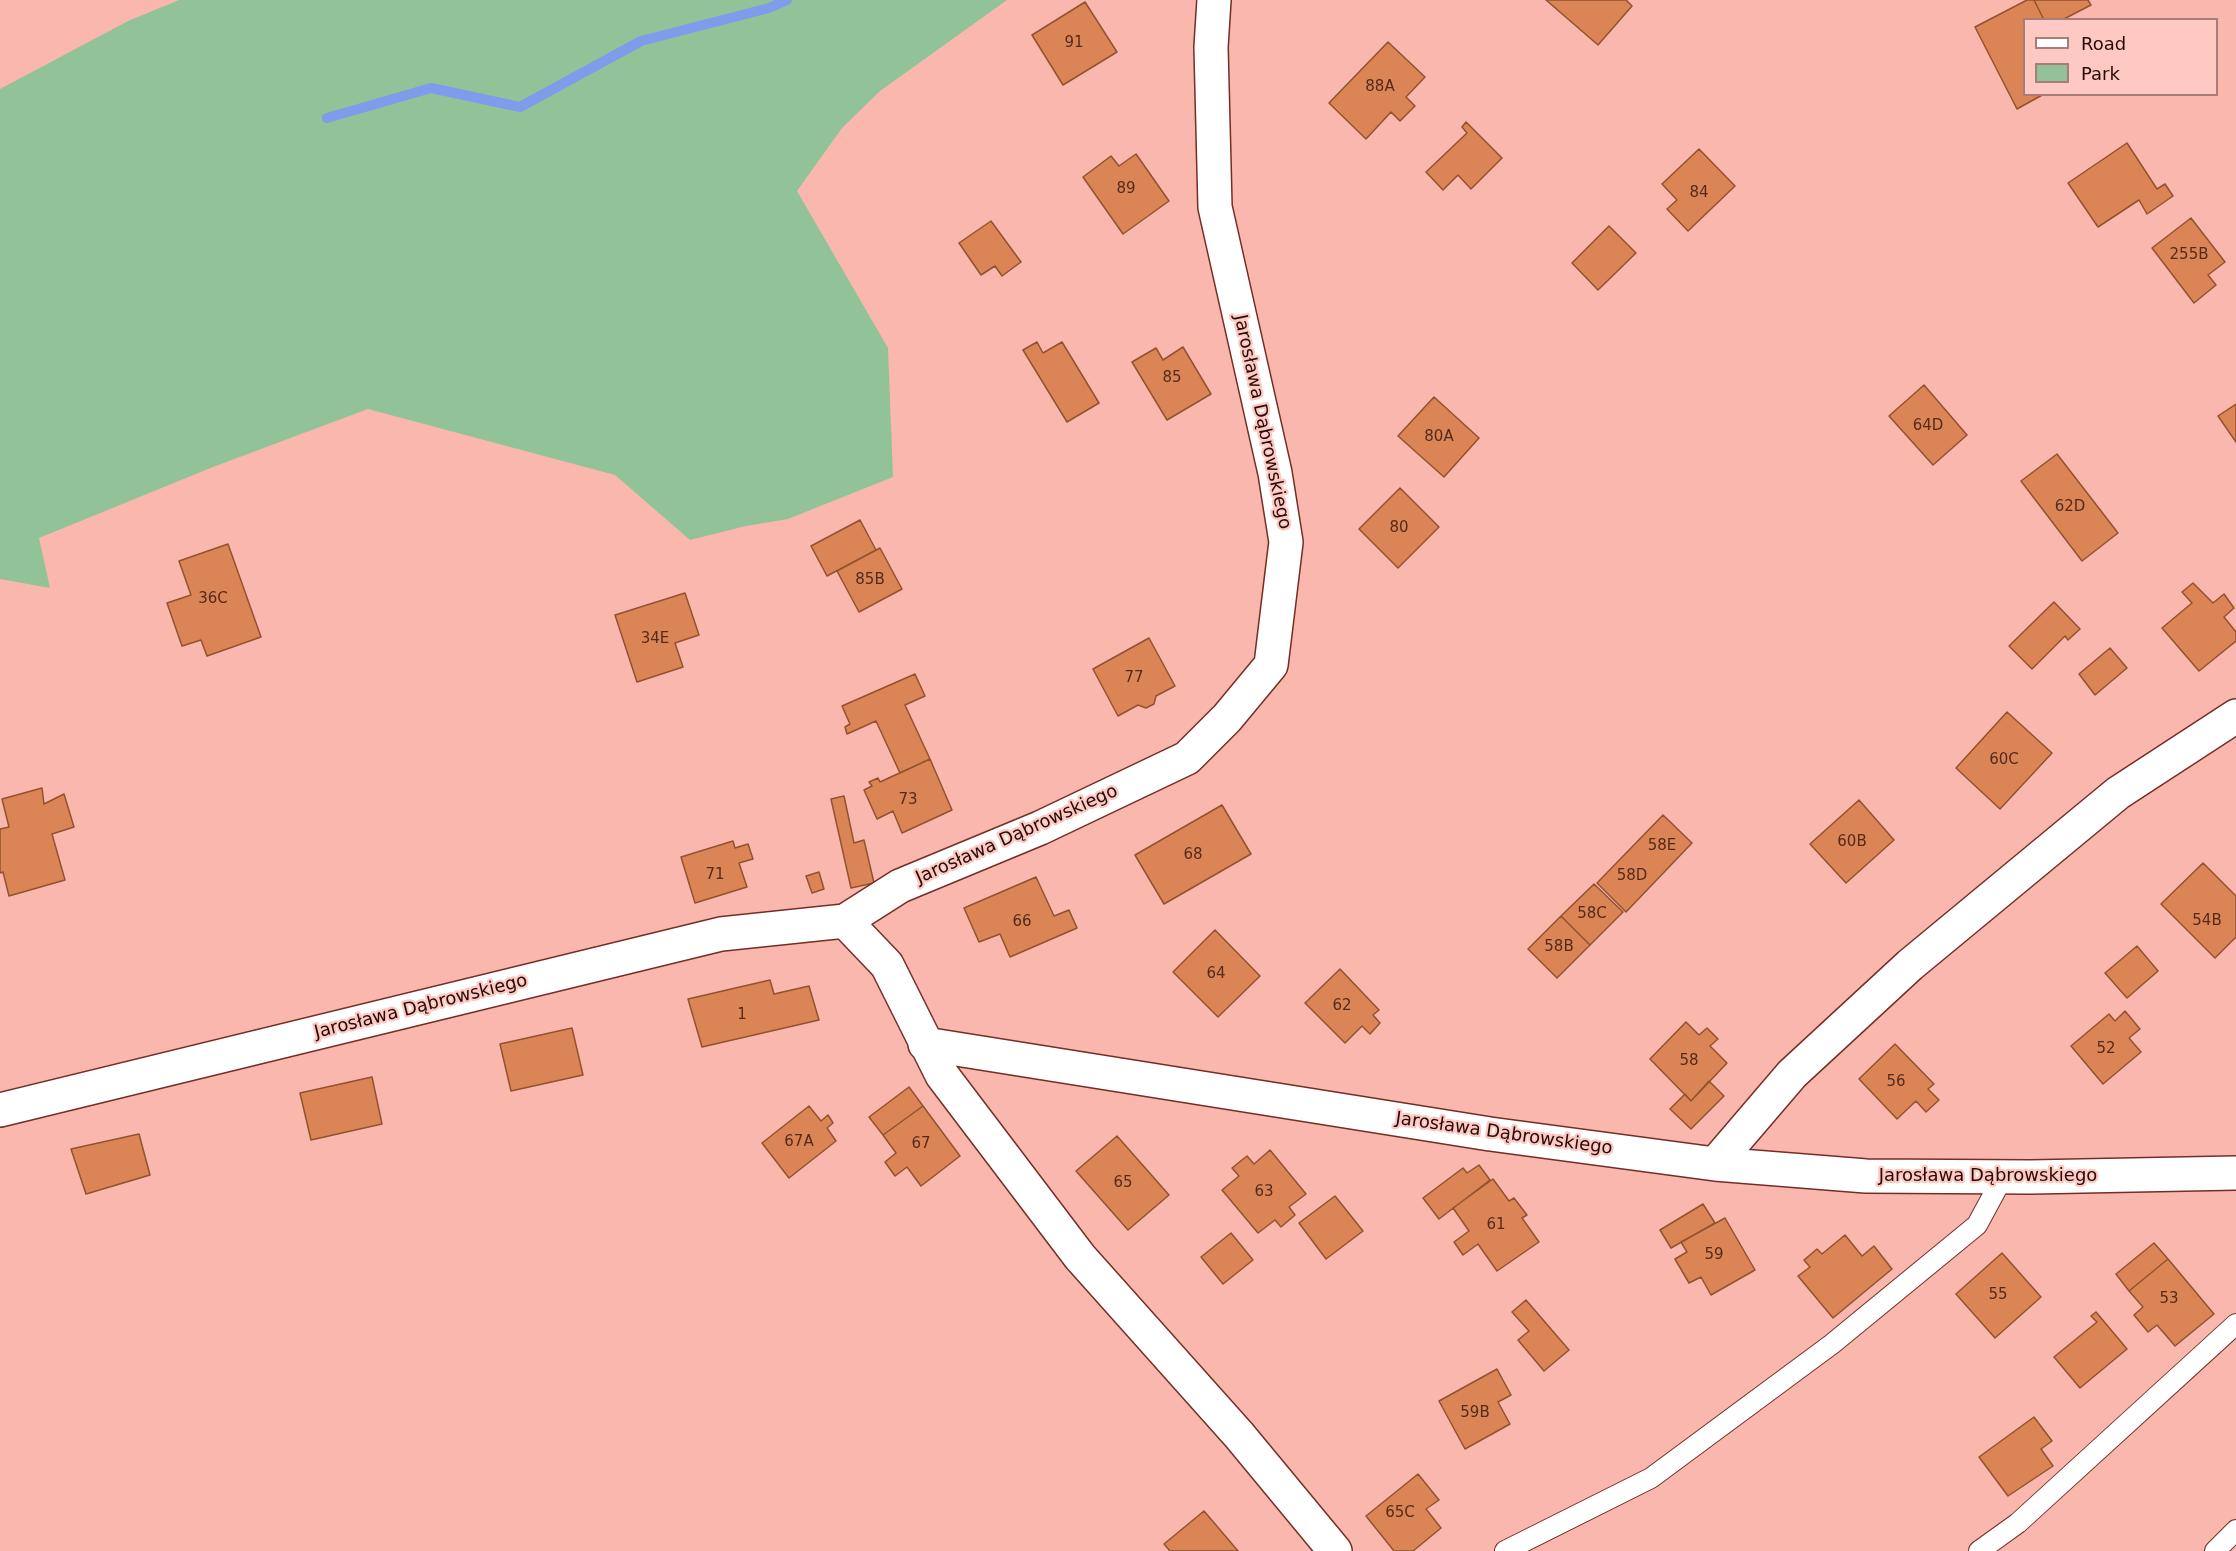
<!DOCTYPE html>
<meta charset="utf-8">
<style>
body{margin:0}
#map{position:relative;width:2236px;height:1551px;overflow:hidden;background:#fab7ae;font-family:"DejaVu Sans",sans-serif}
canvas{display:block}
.legend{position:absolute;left:2023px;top:18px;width:195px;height:78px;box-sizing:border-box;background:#fdc9c2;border:2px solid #a87d78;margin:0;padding:8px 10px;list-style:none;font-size:18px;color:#280b08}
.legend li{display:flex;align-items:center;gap:12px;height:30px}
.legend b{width:30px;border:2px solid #a87d78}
</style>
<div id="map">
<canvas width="2236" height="1551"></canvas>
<ul class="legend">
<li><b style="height:8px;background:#fff"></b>Road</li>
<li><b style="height:16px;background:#92c398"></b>Park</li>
</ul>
</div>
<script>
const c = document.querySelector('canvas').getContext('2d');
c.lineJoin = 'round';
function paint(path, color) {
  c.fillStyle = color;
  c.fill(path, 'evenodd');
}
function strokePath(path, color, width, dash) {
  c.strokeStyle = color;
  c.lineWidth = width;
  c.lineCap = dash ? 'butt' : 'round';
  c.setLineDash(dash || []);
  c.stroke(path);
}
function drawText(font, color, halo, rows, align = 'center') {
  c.font = font + ' "DejaVu Sans",sans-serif';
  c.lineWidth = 4.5;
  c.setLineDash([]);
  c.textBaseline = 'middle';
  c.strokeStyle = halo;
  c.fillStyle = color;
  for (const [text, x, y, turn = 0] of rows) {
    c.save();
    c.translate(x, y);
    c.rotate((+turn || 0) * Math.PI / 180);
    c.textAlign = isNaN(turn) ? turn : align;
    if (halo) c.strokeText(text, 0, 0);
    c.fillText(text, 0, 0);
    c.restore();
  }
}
const green = new Path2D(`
 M179 0H1007L880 91 842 128 797 191 888 348 893 477 788 519 746 526 690 540 615 475 368 409 213 467 39 538 50 588 0 579V89L128 21Z`);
const stream = new Path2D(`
 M327 118 431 88 520 107 641 41 769 8 787 0`);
const building = new Path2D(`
 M1546 0H1626L1632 6 1598 45Z
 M2027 0H2034L2044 20H2024V94H2044L2017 109 1975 27Z
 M2034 0H2088L2091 5 2062 20H2044Z
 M1085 2 1117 52 1063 85 1032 35Z
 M1388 42 1425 77 1406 97 1415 106 1400 121 1391 112 1366 139 1329 103Z
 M1466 122 1502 158 1471 189 1458 175 1443 190 1426 172 1467 133 1462 127Z
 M2127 143 2157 189 2165 184 2173 196 2147 214 2139 200 2098 227 2068 183Z
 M1699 149 1735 186 1688 231 1667 209 1677 200 1662 184Z
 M1136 154 1169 201 1123 234 1083 177 1111 156 1119 166Z
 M2191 218 2225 262 2208 275 2216 285 2194 303 2152 248Z
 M991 221 1021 262 1002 276 995 266 981 275 959 243Z
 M1609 226 1636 253 1598 290 1572 263Z
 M1037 342 1043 353 1062 342 1099 403 1067 422 1023 350Z
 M1183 347 1211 394 1167 420 1132 362 1156 348 1163 360Z
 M1924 385 1967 435 1933 465 1889 416Z
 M1434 397 1479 438 1444 477 1398 436Z
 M2236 404V442L2218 416Z
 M2057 454 2118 533 2082 561 2021 481Z
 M1400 488 1439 527 1398 568 1359 529Z
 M860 520 876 550 827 576 811 546Z
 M228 544 261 637 207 656 201 640 182 646 167 603 191 595 179 561Z
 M880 548 902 589 859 612 837 571Z
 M2193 583 2213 603 2224 594 2234 608 2224 617 2236 632V641L2199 671 2162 628 2192 603 2182 592Z
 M685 593 699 635 675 643 683 667 637 682 615 615Z
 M2054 602 2080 629 2068 640 2065 636 2032 669 2009 646Z
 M1149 638 1175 686 1156 696 1154 704 1146 708 1138 705 1118 716 1093 669Z
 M2110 648 2127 668 2095 695 2079 674Z
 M915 674 925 696 905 705 930 759 900 773 876 721 847 734 845 727 850 724 842 706Z
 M2007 712 2052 753 2000 809 1956 768Z
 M930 759 952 810 902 833 893 811 877 819 864 790 872 786 869 782 878 778 880 782Z
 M42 788 44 804 64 794 74 827 52 834 65 880 9 896 3 872 0 873V829L9 827 2 799Z
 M844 796 854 843 864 840 874 883 851 888 831 799Z
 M1859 800 1894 840 1846 883 1810 844Z
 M1222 805 1251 854 1164 904 1135 855Z
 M1663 815 1692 843 1626 912 1597 883Z
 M733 841 735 848 748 844 753 859 739 863 747 887 695 903 681 857Z
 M2203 863 2236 896V937L2215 958 2161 904Z
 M819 872 824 889 812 893 806 876Z
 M1036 877 1054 916 1069 910 1077 928 1010 957 1000 934 979 942 964 908Z
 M1594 884 1623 912 1590 945 1561 916Z
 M1561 916 1590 945 1557 978 1528 949Z
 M1215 930 1260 976 1218 1017 1173 972Z
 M2137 946 2158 971 2127 998 2105 973Z
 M1340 969 1379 1010 1373 1015 1380 1023 1370 1034 1362 1026 1345 1043 1305 1003Z
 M770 980 774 994 809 986 819 1020 702 1047 688 999Z
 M2125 1011 2140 1029 2129 1038 2141 1052 2103 1084 2071 1046 2109 1014 2115 1021Z
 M1686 1022 1699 1035 1707 1028 1718 1039 1710 1046 1727 1063 1691 1101 1650 1059Z
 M572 1028 583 1075 511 1091 500 1044Z
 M1895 1044 1934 1084 1928 1089 1939 1100 1926 1112 1916 1101 1897 1119 1859 1079Z
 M372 1077 382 1124 311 1140 300 1093Z
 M1709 1081 1724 1096 1691 1129 1670 1109 1685 1094 1691 1101Z
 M909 1087 923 1106 883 1135 869 1117Z
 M809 1106 821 1121 828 1115 833 1123 827 1128 836 1141 789 1178 762 1143Z
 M923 1106 960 1156 921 1186 907 1167 895 1176 885 1162 896 1153 883 1135Z
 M139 1134 150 1175 86 1194 71 1149Z
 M1117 1136 1169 1195 1128 1230 1076 1171Z
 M1270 1150 1306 1194 1289 1207 1295 1215 1281 1227 1275 1220 1258 1233 1222 1190 1239 1176 1232 1168 1247 1156 1254 1164Z
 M1479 1165 1490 1180 1439 1219 1423 1198 1463 1168 1467 1173Z
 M1493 1179 1509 1201 1514 1198 1527 1215 1522 1218 1539 1242 1497 1271 1478 1244 1463 1255 1454 1242 1469 1231 1453 1208Z
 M1335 1196 1363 1231 1326 1259 1299 1223Z
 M1703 1204 1715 1223 1671 1248 1660 1230Z
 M1725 1218 1755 1270 1711 1295 1701 1277 1689 1283 1675 1259 1687 1252 1681 1242Z
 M1231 1233 1253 1260 1223 1284 1201 1257Z
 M1845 1235 1862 1256 1874 1246 1892 1269 1833 1318 1798 1276 1810 1267 1804 1260 1817 1249 1822 1254Z
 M2154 1243 2168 1259 2129 1291 2116 1274Z
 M2002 1253 2041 1297 1995 1338 1956 1294Z
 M2168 1259 2214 1314 2175 1346 2157 1325 2148 1332 2134 1315 2143 1307 2129 1291Z
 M1526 1300 1569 1350 1544 1371 1518 1340 1529 1331 1512 1312Z
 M2096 1312 2127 1349 2080 1388 2054 1357 2097 1322 2091 1316Z
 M1497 1369 1511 1395 1498 1402 1510 1424 1465 1449 1439 1401Z
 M2034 1417 2052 1441 2041 1449 2053 1466 2008 1496 1979 1457Z
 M1418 1474 1439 1500 1426 1509 1441 1528 1413 1551H1394L1366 1516Z
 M1204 1511 1238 1551H1170L1164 1544Z`);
const lane = new Path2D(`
 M1505 1551 1651 1478 1832 1344 1977 1225 2003 1177
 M1979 1551 2018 1523 2236 1324
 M2215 1551 2236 1530`);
const street = new Path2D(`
 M845 921 887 965 942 1075 1080 1257 1239 1435 1335 1551
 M925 1044 1490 1134 1715 1164 1866 1176 2031 1177 2236 1173
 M0 1110 721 934 845 921 900 886 1040 828 1187 758 1227 718 1271 665 1286 542 1275 473 1215 207 1211 47 1214 0
 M1715 1164 1792 1074 1910 965 2118 793 2236 716`);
const numberNames = [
 ["91",1074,43],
 ["88A",1380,87],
 ["89",1126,189],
 ["84",1699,193],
 ["255B",2189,255],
 ["85",1172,378],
 ["64D",1928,426],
 ["80A",1439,437],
 ["62D",2070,507],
 ["80",1399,528],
 ["85B",870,580],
 ["36C",213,599],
 ["34E",655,639],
 ["77",1134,678],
 ["60C",2004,760],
 ["73",908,800],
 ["60B",1852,842],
 ["58E",1662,846],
 ["68",1193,855],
 ["71",715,875],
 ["58D",1632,876],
 ["58C",1592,914],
 ["54B",2207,921],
 ["66",1022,922],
 ["58B",1559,947],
 ["64",1216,974],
 ["62",1342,1006],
 ["1",742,1015],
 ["52",2106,1049],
 ["58",1689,1061],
 ["56",1896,1082],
 ["67A",799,1142],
 ["67",921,1144],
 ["65",1123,1183],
 ["63",1264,1192],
 ["61",1496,1225],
 ["59",1714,1255],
 ["55",1998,1295],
 ["53",2169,1299],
 ["59B",1475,1413],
 ["65C",1400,1513]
];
const streetNames = [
 ["Jarosława Dąbrowskiego",1262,422,78],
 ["Jarosława Dąbrowskiego",1017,835,-24],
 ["Jarosława Dąbrowskiego",421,1007,-14],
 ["Jarosława Dąbrowskiego",1504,1134,8],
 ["Jarosława Dąbrowskiego",1988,1176]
];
paint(green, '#92c398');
strokePath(stream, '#7e9cec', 10);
paint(building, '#db8557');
strokePath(building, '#92522f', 1.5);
strokePath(lane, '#732e27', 22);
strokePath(street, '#732e27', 36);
strokePath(lane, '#fff', 20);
strokePath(street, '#fff', 33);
drawText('15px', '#552a1c', null, numberNames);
drawText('18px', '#280b08', '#fdc9c2', streetNames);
</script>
